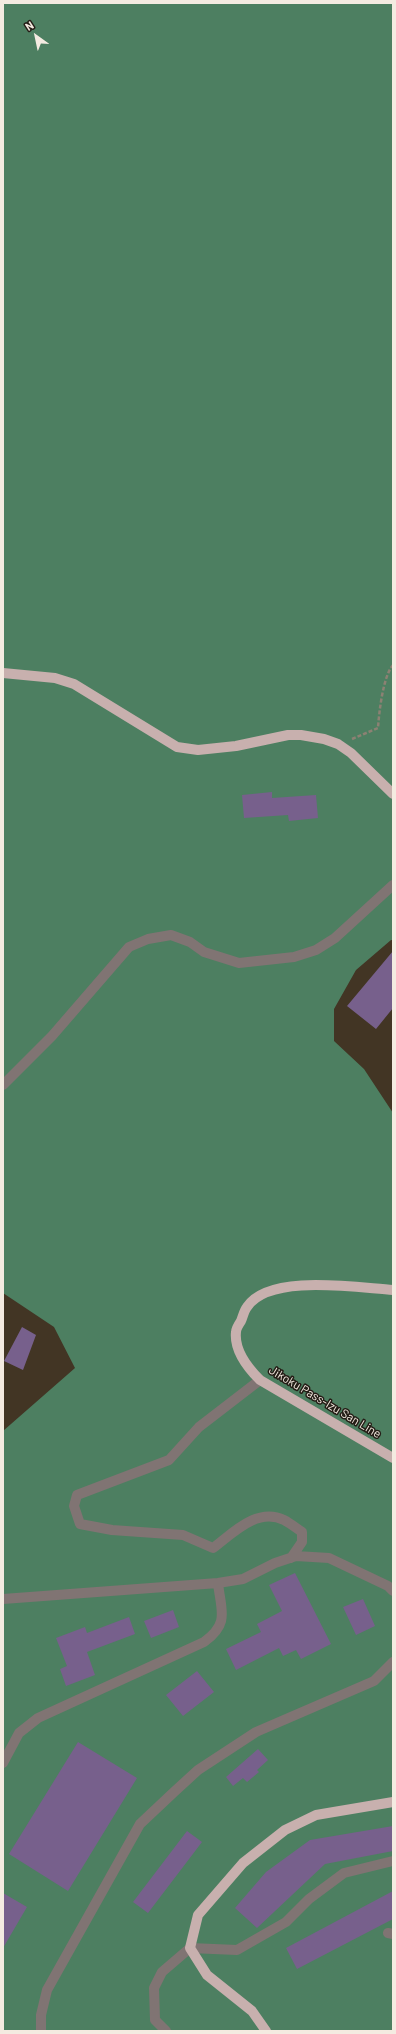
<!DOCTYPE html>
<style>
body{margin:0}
#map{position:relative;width:396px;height:2034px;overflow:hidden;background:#423524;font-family:Barlow,sans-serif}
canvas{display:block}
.frame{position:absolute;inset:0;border:4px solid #f4ebe1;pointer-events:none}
.north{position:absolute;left:16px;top:16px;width:40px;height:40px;-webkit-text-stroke:3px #241d16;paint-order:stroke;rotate:327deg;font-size:11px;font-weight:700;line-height:16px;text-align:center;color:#f4ebe1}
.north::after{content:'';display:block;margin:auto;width:14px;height:18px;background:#f4ebe1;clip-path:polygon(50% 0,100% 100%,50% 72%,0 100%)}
</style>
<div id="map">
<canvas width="396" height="2034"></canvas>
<div class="frame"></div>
<div class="north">N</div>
</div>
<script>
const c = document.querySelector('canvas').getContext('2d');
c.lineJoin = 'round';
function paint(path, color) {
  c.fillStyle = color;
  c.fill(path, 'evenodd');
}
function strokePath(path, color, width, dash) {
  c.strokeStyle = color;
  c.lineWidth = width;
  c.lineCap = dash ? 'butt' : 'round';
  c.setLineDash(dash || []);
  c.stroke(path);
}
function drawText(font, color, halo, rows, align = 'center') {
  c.font = font + ' Barlow,sans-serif';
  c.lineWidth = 3;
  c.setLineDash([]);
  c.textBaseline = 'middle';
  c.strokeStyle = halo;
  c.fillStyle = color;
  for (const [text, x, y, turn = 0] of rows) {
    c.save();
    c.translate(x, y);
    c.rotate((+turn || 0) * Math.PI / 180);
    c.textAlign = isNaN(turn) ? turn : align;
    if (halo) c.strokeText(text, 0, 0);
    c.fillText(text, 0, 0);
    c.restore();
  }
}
const forest = new Path2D(`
 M3 3H393V940H391L356 970 334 1009V1041L364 1069 393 1113V2031H3V1431L75 1368 54 1327 3 1293Z`);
const building = new Path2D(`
 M272 792V798L316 795 318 818 289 821 288 815 244 818 242 795Z
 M393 951V1008L376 1029 347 1006Z
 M22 1327 36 1335 23 1370 4 1361Z
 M295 1573 331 1644 301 1659 296 1650 283 1656 279 1648 236 1670 226 1649 261 1632 257 1624 282 1611 269 1585Z
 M363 1599 375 1626 356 1635 343 1607Z
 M173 1610 179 1627 151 1638 144 1621Z
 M129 1617 135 1634 87 1652 95 1675 66 1686 60 1669 67 1666 56 1638 85 1627 87 1633Z
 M197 1671 214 1692 183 1716 166 1695Z
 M78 1742 137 1778 68 1891 9 1854Z
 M258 1749 268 1760 257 1770 259 1772 247 1782 243 1778 233 1786 226 1777Z
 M393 1826V1851L325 1864 257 1928 235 1908 266 1872 310 1840Z
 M187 1831 202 1842 148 1913 133 1902Z
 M393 1891V1919L297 1969 286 1948Z
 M3 1893 27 1907 3 1948Z`);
const path = new Path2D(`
 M352 739 378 728C379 713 383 676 393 665`);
const minor = new Path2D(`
 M3 1085 52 1036 129 947 148 939 171 935 190 942 204 952 239 963 294 957 316 950 335 938 393 885
 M260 1380 199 1427 169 1460 77 1495 74 1506 80 1524 112 1530 183 1535 213 1548C233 1533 257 1507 284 1520 290 1523 296 1528 302 1532V1542L291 1558
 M3 1599 218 1583 243 1579 275 1563 296 1556 329 1558 388 1586 393 1591
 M3 1763 19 1733 38 1718 204 1642C230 1623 221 1611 218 1583
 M388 1933 393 1934
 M41 2031V2015L47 1990 140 1824 174 1792 198 1770 256 1732 374 1681 393 1662
 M166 2031 155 2020 154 1988 162 1972 190 1948 237 1950 286 1922 309 1899 344 1873 393 1861`);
const major = new Path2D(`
 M3 673 55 678 74 684 177 747 198 750 236 746 288 735H301L324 739 338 744 351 753 393 794
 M393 1290C358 1288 269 1273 247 1307 244 1311 243 1316 241 1321 239 1324 236 1329 236 1332 234 1350 248 1368 260 1380L393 1458
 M266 2031 252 2011 207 1975 190 1948 198 1915 243 1863 285 1830 316 1815 393 1802`);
const streetNames = [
 ["Jikoku Pass-Izu San Line",325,1402,31]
];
paint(forest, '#4d7f61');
paint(building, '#77608c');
strokePath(path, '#8c8173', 2.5, [4, 2]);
strokePath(minor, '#807473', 10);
strokePath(major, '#c8b0ae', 10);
drawText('12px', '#f4ebe1', '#241d16', streetNames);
</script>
